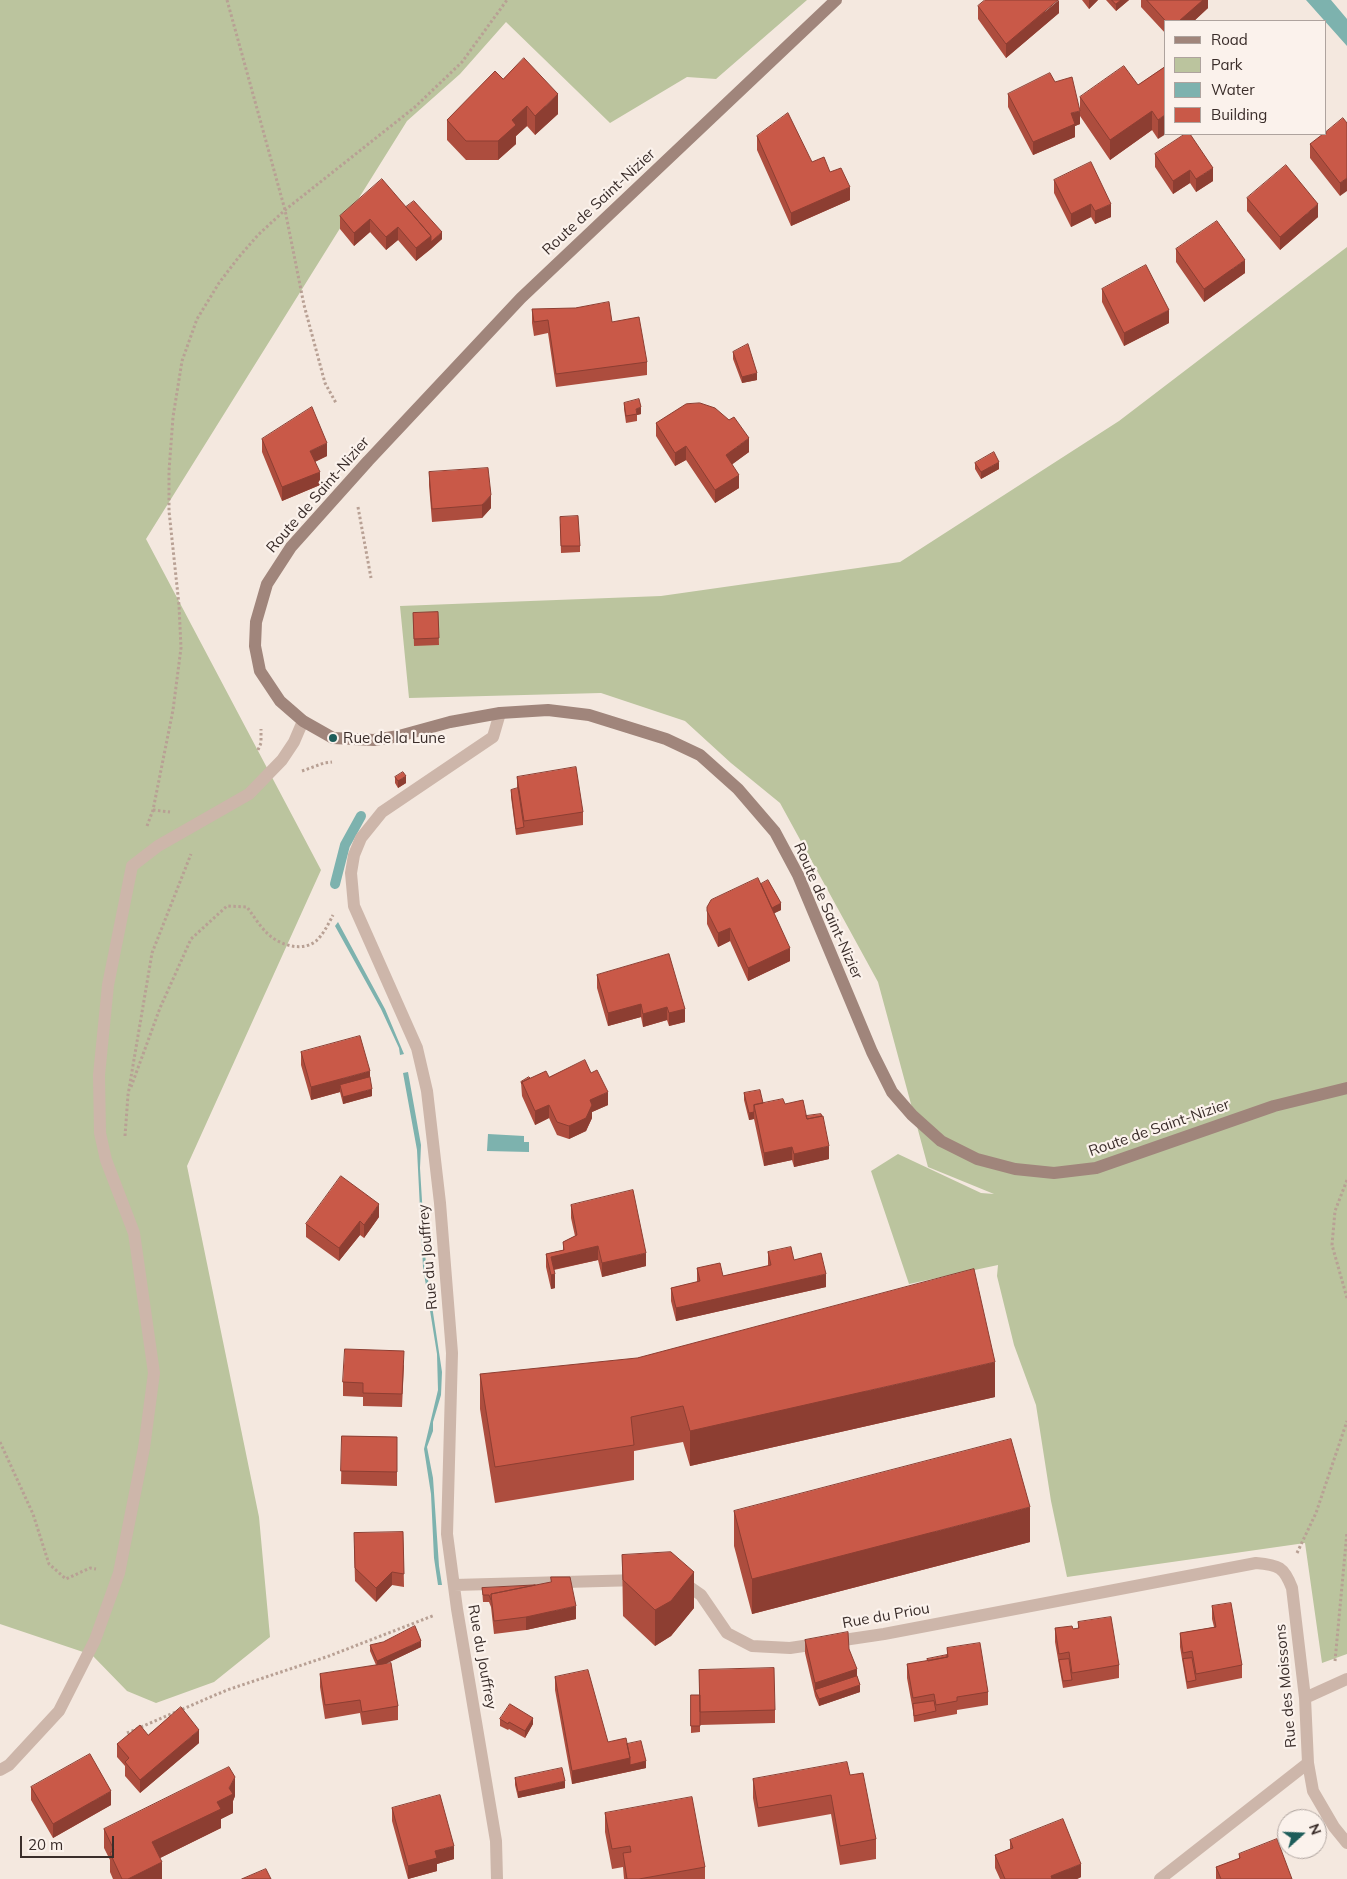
<!DOCTYPE html>
<style>
body{margin:0}
#map{position:relative;width:1347px;height:1879px;overflow:hidden;background:#f4e8df;font-family:Mulish,sans-serif}
canvas{display:block}
.legend{position:absolute;left:1164px;top:20px;width:162px;height:115px;box-sizing:border-box;background:#fbf2ec;border:1px solid #aea39e;margin:0;padding:6px 9px;list-style:none;font-size:15px;color:#3a2d2a}
.legend li{display:flex;align-items:center;gap:10px;height:25px}
.legend b{width:25px;border:1px solid #aea39e}
.north{position:absolute;left:1277px;top:1809px;width:50px;height:50px;box-sizing:border-box;background:#fbf2ec;border:1px solid #aea39e;border-radius:50%;rotate:70deg;font-size:14px;font-weight:700;line-height:20px;text-align:center;color:#3a2d2a}
.north::after{content:'';display:block;margin:auto;width:18px;height:22px;background:#1e5d5a;clip-path:polygon(50% 0,100% 100%,50% 72%,0 100%)}
.scale{position:absolute;left:20px;top:1836px;width:94px;height:22px;box-sizing:border-box;border:2px solid #3a2d2a;border-top:0;padding-left:6px;font-size:15px;line-height:18px;white-space:nowrap;color:#3a2d2a;-webkit-text-stroke:4px #fbf2ec;paint-order:stroke}
</style>
<div id="map">
<canvas width="1347" height="1879"></canvas>
<ul class="legend">
<li><b style="height:6px;background:#a0857b"></b>Road</li>
<li><b style="height:14px;background:#bbc49e"></b>Park</li>
<li><b style="height:14px;background:#7db2ae"></b>Water</li>
<li><b style="height:14px;background:#c95948"></b>Building</li>
</ul>
<div class="north">N</div>
<div class="scale">20 m</div>
</div>
<script>
const c = document.querySelector('canvas').getContext('2d');
c.lineJoin = 'round';
function paint(path, color) {
  c.fillStyle = color;
  c.fill(path, 'evenodd');
}
function strokePath(path, color, width, dash) {
  c.strokeStyle = color;
  c.lineWidth = width;
  c.lineCap = dash ? 'butt' : 'round';
  c.setLineDash(dash || []);
  c.stroke(path);
}
function drawText(font, color, halo, rows, align = 'center') {
  c.font = font + ' Mulish,sans-serif';
  c.lineWidth = 4.5;
  c.setLineDash([]);
  c.textBaseline = 'middle';
  c.strokeStyle = halo;
  c.fillStyle = color;
  for (const [text, x, y, turn = 0] of rows) {
    c.save();
    c.translate(x, y);
    c.rotate((+turn || 0) * Math.PI / 180);
    c.textAlign = isNaN(turn) ? turn : align;
    if (halo) c.strokeText(text, 0, 0);
    c.fillText(text, 0, 0);
    c.restore();
  }
}
const green = new Path2D(`
 M0 0H807L716 79 687 77 610 123 506 22 460 74 407 121 146 539 321 870 187 1166 259 1517 270 1637 214 1682 156 1703 127 1691 92 1655 0 1624Z
 M1347 247V1654L1322 1663 1305 1543 1067 1577 1051 1501 1036 1405 1014 1345 997 1276 998 1265 909 1284 871 1171 898 1154 981 1193 994 1194 928 1167 878 982 780 803 731 763 685 721 601 693 409 698 400 606 661 596 900 562 1119 421Z`);
const water = new Path2D(`
 M1306 0H1331L1347 19V46Z
 M338 922 385 1009 404 1054 400 1055 399 1048 381 1009 335 926Z
 M408 1072 421 1145 420 1168 426 1266 442 1372 441 1395 433 1422V1431L427 1447 433 1478 439 1566 442 1585H438L434 1558 431 1494 424 1449 438 1390 437 1354 423 1267 417 1150 403 1073Z
 M488 1134 524 1136V1142H529V1152L487 1151Z`);
const stream = new Path2D(`
 M335 884 345 845 361 816`);
const path = new Path2D(`
 M227 0 285 210 304 305 325 383 336 403
 M358 507 371 578
 M258 750 261 743V729
 M302 771 324 763 332 762
 M153 810 170 812
 M147 826 153 810 173 710 181 648 179 605 169 511V471L173 417 182 361 197 319 219 283 238 258 258 235 285 210 415 107 462 62 507 0
 M131 1087 160 1008 191 939 227 906 247 907C253 915 259 925 266 932 277 944 301 953 316 941 323 935 329 923 333 915
 M125 1136 128 1095 152 953 191 854
 M1347 1180 1335 1211 1332 1245 1347 1298
 M0 1442 33 1514 49 1564 66 1579 90 1568 96 1569
 M1297 1553 1316 1513 1347 1421
 M1335 1661 1347 1532
 M127 1733 227 1690 329 1656 435 1615`);
const minor = new Path2D(`
 M681 1581 701 1595 727 1633 752 1646 790 1648 884 1634 1256 1563C1279 1565 1284 1567 1292 1588L1305 1698 1308 1763 1160 1879
 M454 1585 639 1580
 M1305 1698 1347 1679
 M1308 1763 1313 1791 1334 1827 1347 1843
 M497 1879 496 1841 457 1609 447 1534 452 1353 440 1203 427 1091 417 1048 354 906 351 873 354 855 361 838 382 812 493 737 500 713`);
const tertiary = new Path2D(`
 M0 1770 9 1765 59 1711 95 1640 119 1573 144 1448 154 1373 134 1233 106 1160 100 1133 99 1075 108 985 132 866 158 846 249 794 282 760 294 742 303 721`);
const secondary = new Path2D(`
 M836 0 521 298 368 461 291 547 267 584 256 622 255 646 260 671 280 701 303 721 333 738 374 740 399 736 450 722 500 713 548 710 589 715 666 739 700 755 738 789 775 832 798 875 872 1052 892 1092 912 1115 941 1141 977 1159 1015 1169 1054 1173 1096 1168 1274 1106 1347 1088`);
const wall = new Path2D(`
 M1082 0H1098L1089 9Z
 M1106 0H1129L1116 11Z
 M1141 0H1208V8L1194 21H1166V34L1141 7Z
 M978 6 1059 13 1006 58 978 19Z
 M1166 66 1158 139 1152 130 1110 160 1080 116V97L1138 85Z
 M503 79 558 114 535 135 527 126 516 136V144L498 160H466L447 140V120Z
 M1008 94 1080 124 1075 126V137L1033 155 1008 107Z
 M1347 123 1340 196 1310 158V144Z
 M757 136 812 162 830 172 850 200 791 226 757 150Z
 M1155 154 1213 181 1196 192 1190 183 1173 194 1155 167Z
 M1054 180 1111 217 1095 224 1091 217 1071 227 1054 193Z
 M1247 198 1318 217 1280 250 1247 211Z
 M406 207 442 239 416 261 398 240 386 250 370 232 354 246 340 229V216Z
 M1176 249 1245 273 1204 302 1176 262Z
 M1102 289 1169 323 1124 346 1102 302Z
 M532 309 647 362V375L556 387 548 333 534 336 532 323Z
 M733 352 757 380 742 383 733 359Z
 M624 403 641 414 637 415V421L626 423 624 409Z
 M656 423 749 452 732 464 739 488 715 503 686 460 675 466 656 436Z
 M262 439 327 456 315 462 320 485 282 501 262 452Z
 M975 463 999 469 981 479 975 469Z
 M429 472 491 508 482 518 432 522 429 485Z
 M560 523 580 546V552L561 553Z
 M438 612 439 645 414 646 413 613Z
 M395 777 406 783 398 788 395 783Z
 M517 777 583 812V825L516 835 511 797V790L517 789Z
 M761 884 781 910 774 913 790 961 748 981 730 941 718 947 707 924V911Z
 M669 954 685 1022 669 1026 667 1020 643 1027 641 1017 608 1026 597 988V975Z
 M301 1052 372 1096 343 1104 340 1092 311 1100 301 1065Z
 M591 1073 608 1105 592 1112V1118L586 1131 569 1139 557 1135 549 1118 535 1125 522 1096 521 1082 530 1079Z
 M744 1093 763 1103 785 1104 806 1116 829 1159 794 1167 792 1160 764 1166 754 1119 749 1120 744 1100Z
 M571 1205 646 1266 602 1277 598 1260 554 1270 555 1288 551 1289 546 1267V1254L563 1250V1242L575 1236 571 1218Z
 M379 1217 364 1238 360 1235 339 1261 306 1237V1224Z
 M768 1252 794 1260 826 1287 676 1321 671 1301V1288L697 1282V1268L723 1276 768 1266Z
 M404 1365 402 1407 363 1406V1397L343 1396V1382Z
 M480 1374 995 1397 690 1466 683 1442 634 1451V1480L495 1503 480 1409Z
 M342 1436 397 1437V1486L341 1484Z
 M734 1511 1030 1542 752 1614 734 1546Z
 M403 1532 404 1587 392 1585 376 1602 355 1581 354 1546Z
 M622 1555 694 1608 671 1636 655 1646 623 1616Z
 M482 1588 576 1619 526 1630 494 1634 491 1607 489 1602H483Z
 M1212 1606 1242 1665V1678L1187 1689 1180 1647V1633L1214 1627 1212 1619Z
 M1078 1622 1119 1665V1678L1063 1688 1055 1642V1628L1073 1629 1078 1628Z
 M805 1640 849 1649 857 1676 860 1692 819 1706 815 1696 805 1653Z
 M370 1645 421 1647 385 1664 398 1706V1720L362 1725 360 1713 325 1719 320 1687V1674L376 1665 370 1651Z
 M947 1648 988 1692V1705L957 1710V1714L914 1722 913 1711 907 1678V1664L927 1661 947 1655Z
 M699 1670 775 1710V1723L700 1725V1716V1732L691 1733V1695H700Z
 M555 1677 608 1742 627 1744 646 1768 572 1784 555 1690Z
 M500 1719 533 1724 525 1738 509 1729 508 1730 500 1726Z
 M148 1735 199 1743 140 1793 125 1776V1766L117 1757V1744Z
 M850 1775 876 1839V1859L840 1865 831 1814 758 1827 753 1798V1779Z
 M515 1778 565 1788 518 1798 515 1785Z
 M31 1787 111 1805 53 1838 31 1800Z
 M235 1796 233 1801V1813L221 1819V1828L160 1858 162 1879H113L110 1872V1860L104 1848V1829Z
 M392 1808 454 1859 437 1864V1871L408 1879 392 1821Z
 M605 1813 705 1867V1879H624L623 1867 612 1869 605 1832Z
 M1010 1840 1081 1877 1077 1879H1000L995 1868V1855L1010 1849Z
 M1239 1854 1292 1879H1216V1867L1239 1859Z`);
const shadedWall = new Path2D(`
 M1059 0V13L1006 58V44Z
 M1089 0H1098L1089 9Z
 M1121 0H1129L1116 11V4Z
 M1203 0H1208V8L1194 21H1179Z
 M558 94V114L535 135V116Z
 M527 106V126L516 136V144L498 160V141L512 120Z
 M1080 111V124L1075 126V137L1033 155V142L1071 113Z
 M1152 111V130L1110 160V140Z
 M1166 114V134L1158 139V120Z
 M1213 168V181L1196 192V179Z
 M1190 170V183L1173 194V181Z
 M1347 178V191L1340 196V183Z
 M850 187V200L791 226V213Z
 M1091 204V217L1071 227V214Z
 M1111 204V217L1095 224V211Z
 M1318 204V217L1280 250V237Z
 M370 219V232L354 246V233Z
 M398 227V240L386 250V237Z
 M442 232V239L431 249V242Z
 M431 236V249L416 261V248Z
 M1245 260V273L1204 302V289Z
 M1169 310V323L1124 346V333Z
 M757 373V380L742 383V377Z
 M641 407V414L637 415 636 409Z
 M749 438V452L726 469V455Z
 M327 443V456L310 464V451Z
 M686 446V460L675 466V453Z
 M999 462V469L981 479V472Z
 M320 472V485L282 501V487Z
 M739 475V488L715 503V490Z
 M491 495V508L482 518V505Z
 M406 776V783L398 788V781Z
 M781 903V910L769 916V909Z
 M730 928V941L718 947V933Z
 M790 948V961L748 981V968Z
 M641 1004V1017L608 1026V1013Z
 M667 1007V1020L643 1027V1014Z
 M685 1009V1022L669 1026V1013Z
 M370 1071V1084L340 1085V1092L311 1100V1087Z
 M372 1089V1096L343 1104V1097Z
 M608 1092V1105L592 1112V1118L586 1131 569 1139V1126L590 1100Z
 M549 1105V1118L535 1125V1111Z
 M754 1112V1119L749 1120V1113Z
 M829 1146V1159L794 1167V1154Z
 M792 1147V1160L764 1166V1153Z
 M379 1204V1217L364 1238V1225Z
 M360 1221V1235L339 1261V1248Z
 M598 1246V1260L551 1270V1257Z
 M646 1253V1266L602 1277V1263Z
 M555 1274V1288L551 1289V1275Z
 M826 1274V1287L676 1321V1308Z
 M995 1362V1397L690 1466V1431Z
 M1030 1507V1542L752 1614V1579Z
 M392 1572V1585L376 1602V1588Z
 M694 1572V1608L671 1636 655 1646V1610Z
 M576 1606V1619L526 1630V1617Z
 M421 1641V1647L377 1668V1661Z
 M857 1669V1683L815 1690V1696V1683Z
 M860 1685V1692L819 1706V1699Z
 M533 1718V1724L525 1738V1731Z
 M199 1730V1743L140 1793V1780Z
 M630 1758 646 1761V1768L572 1784V1771Z
 M235 1777V1796L233 1801V1813L221 1819V1828L152 1862V1842L217 1802 229 1788Z
 M565 1781V1788L518 1798V1792Z
 M111 1791V1805L53 1838V1824Z
 M454 1846V1859L437 1864V1871L408 1879V1866L435 1851Z
 M162 1862V1879H128Z
 M1081 1864V1877L1077 1879H1051V1876Z`);
const building = new Path2D(`
 M985 0H1058L1006 44 978 6Z
 M1112 0H1121L1116 4Z
 M1147 0H1203L1179 21H1166Z
 M524 58 558 94 535 116 527 106 512 120 516 125 498 141H466L447 120 495 71 503 79Z
 M1124 66 1138 85 1166 66V114L1158 120 1152 111 1110 140 1080 97Z
 M1050 73 1055 82 1072 77 1080 111 1071 113 1075 124 1033 142 1008 94Z
 M788 113 812 162 824 157 830 172 841 168 850 187 791 213 757 136Z
 M1343 118 1347 123V178L1340 183 1310 144 1323 134H1326V132Z
 M1185 134H1190L1213 168 1196 179 1190 170 1173 181 1155 154Z
 M1091 162 1111 204 1095 211 1091 204 1071 214 1054 180Z
 M1286 165 1318 204 1280 237 1247 198Z
 M382 179 431 236 416 248 398 227 386 237 370 219 354 233 340 216Z
 M414 201 442 232 431 242V236L406 207Z
 M1217 221 1245 260 1204 289 1176 249Z
 M1146 265 1169 310 1124 333 1102 289Z
 M609 302 612 322 639 317 647 362 556 374 548 320 534 322 532 309 575 308Z
 M748 344 757 373 742 377 733 352Z
 M639 399 641 407 636 409 637 414 626 416 624 403Z
 M700 403 715 408 729 420 734 417 749 438 726 455 739 475 715 490 686 446 675 453 656 423 686 404Z
 M312 407 327 443 310 451 320 472 282 487 262 439Z
 M994 452 999 462 981 472 975 463Z
 M488 468 491 495 482 505 432 509 429 472Z
 M578 516 580 546H561L560 517Z
 M438 612 439 638 414 639 413 613Z
 M576 767 583 812 524 821 517 777Z
 M403 772 406 776 398 781 395 777Z
 M518 788 524 827 516 829 511 790Z
 M758 878 790 948 748 968 730 928 718 933 707 911V907L711 900Z
 M768 880 781 903 772 908 761 884Z
 M669 954 685 1009 669 1013 667 1007 643 1014 641 1004 608 1013 597 975Z
 M360 1036 370 1071 311 1087 301 1052Z
 M585 1060 591 1073 597 1070 608 1092 590 1100 592 1105 586 1118 569 1126 557 1122 549 1105 535 1111 522 1082 546 1071 549 1077Z
 M370 1077 372 1089 343 1097 340 1085Z
 M529 1077 530 1078 522 1082V1084L521 1082Z
 M760 1090 763 1103 754 1105V1112L749 1113 744 1093Z
 M783 1099 785 1104 803 1100 807 1119 823 1116 829 1146 794 1154 792 1147 764 1153 754 1105Z
 M821 1114 822 1116 807 1119 806 1116Z
 M341 1176 379 1204 364 1225 360 1221 339 1248 306 1224Z
 M633 1190 646 1253 602 1263 598 1246 551 1257 555 1274 551 1275 546 1254 564 1250 563 1242 577 1235 571 1205Z
 M791 1247 794 1260 821 1253 826 1274 676 1308 671 1288 700 1281 697 1268 720 1263 723 1276 771 1265 768 1252Z
 M974 1269 995 1362 690 1431 683 1406 631 1417 634 1445 495 1467 480 1374 637 1358Z
 M345 1349 404 1351 402 1394 363 1393V1383L343 1382Z
 M342 1436 397 1437V1472L341 1471Z
 M1011 1439 1030 1507 752 1579 734 1511Z
 M403 1532 404 1574 392 1572 376 1588 355 1568 354 1533Z
 M671 1552 694 1572 671 1601 655 1610 623 1580 622 1555Z
 M551 1577H570L576 1606 526 1617 494 1621 491 1594 551 1582Z
 M535 1585 491 1594V1600L489 1595H483L482 1588Z
 M1231 1603 1242 1665 1196 1674 1192 1651 1183 1653 1180 1633 1216 1627 1212 1606Z
 M1111 1617 1119 1665 1072 1673 1069 1652 1059 1654 1055 1628 1072 1626 1073 1629 1079 1628 1078 1622Z
 M415 1626 421 1641 377 1661 370 1645 383 1642Z
 M848 1632 849 1649 857 1669 815 1683 805 1640Z
 M980 1643 988 1692 957 1697V1701L936 1705 934 1694 913 1698 907 1664 948 1657 947 1648Z
 M947 1655V1657L928 1661 927 1659Z
 M1192 1658 1196 1680 1187 1682 1183 1659Z
 M1069 1659 1072 1680 1063 1681 1059 1660Z
 M391 1663 398 1706 362 1712 360 1700 325 1705 320 1674Z
 M774 1668 775 1710 700 1712 699 1670Z
 M588 1670 608 1742 626 1738 630 1758 572 1771 555 1677Z
 M857 1676 860 1685 819 1699 815 1690Z
 M691 1695H700V1726H691Z
 M934 1701 936 1711 914 1716 913 1704Z
 M510 1704 533 1718 525 1731 509 1722 508 1724 500 1719Z
 M181 1707 199 1730 140 1780 125 1762 129 1758 117 1744 140 1725 148 1735Z
 M641 1741 646 1761 630 1765V1758L627 1744Z
 M90 1754 111 1791 53 1824 31 1787Z
 M847 1762 850 1775 863 1773 876 1839 840 1846 831 1795 758 1808 753 1779Z
 M229 1767 235 1777 229 1788 233 1794 217 1802 221 1809 152 1842 162 1862 128 1879H122L110 1853 114 1850 104 1829Z
 M562 1768 565 1781 518 1792 515 1778Z
 M440 1795 454 1846 435 1851 437 1858 408 1866 392 1808Z
 M692 1797 705 1867 639 1879H627L623 1853 631 1852 630 1846 612 1849 605 1813Z
 M1063 1819 1081 1864 1051 1876 1052 1879H1005L995 1855 1013 1848 1010 1840Z
 M1277 1839 1292 1879H1221L1216 1867 1240 1858 1239 1854Z
 M266 1869 271 1879H242Z`);
const markers = [
 [333,738,5,"#1e5d5a"]
];
const streetNames = [
 ["Route de Saint-Nizier",599,202,-43],
 ["Route de Saint-Nizier",318,495,-49],
 ["Route de Saint-Nizier",828,911,66],
 ["Route de Saint-Nizier",1159,1128,-19],
 ["Rue du Jouffrey",428,1257,-95],
 ["Rue du Priou",886,1616,-10],
 ["Rue du Jouffrey",482,1657,80],
 ["Rue des Moissons",1286,1686,-95]
];
const poiNames = [
 ["Rue de la Lune",343,738]
];
paint(green, '#bbc49e');
paint(water, '#7db2ae');
strokePath(stream, '#7db2ae', 10);
strokePath(path, '#b8a094', 3, [2.5, 2.5]);
strokePath(minor, '#cdb6aa', 12);
strokePath(tertiary, '#cdb6aa', 12);
strokePath(secondary, '#a0857b', 12);
paint(wall, '#ad4d3e');
paint(shadedWall, '#8d3e32');
paint(building, '#c95948');
strokePath(building, '#8d3e32', 1);
for (const [x, y, r, color] of markers) {
  const dot = new Path2D();
  dot.arc(x, y, r, 0, 2 * Math.PI);
  c.fillStyle = color;
  c.fill(dot);
  strokePath(dot, '#fbf2ec', 2);
}
drawText('15px', '#3a2d2a', '#fbf2ec', streetNames);
drawText('15px', '#3a2d2a', '#fbf2ec', poiNames, 'left');
</script>
